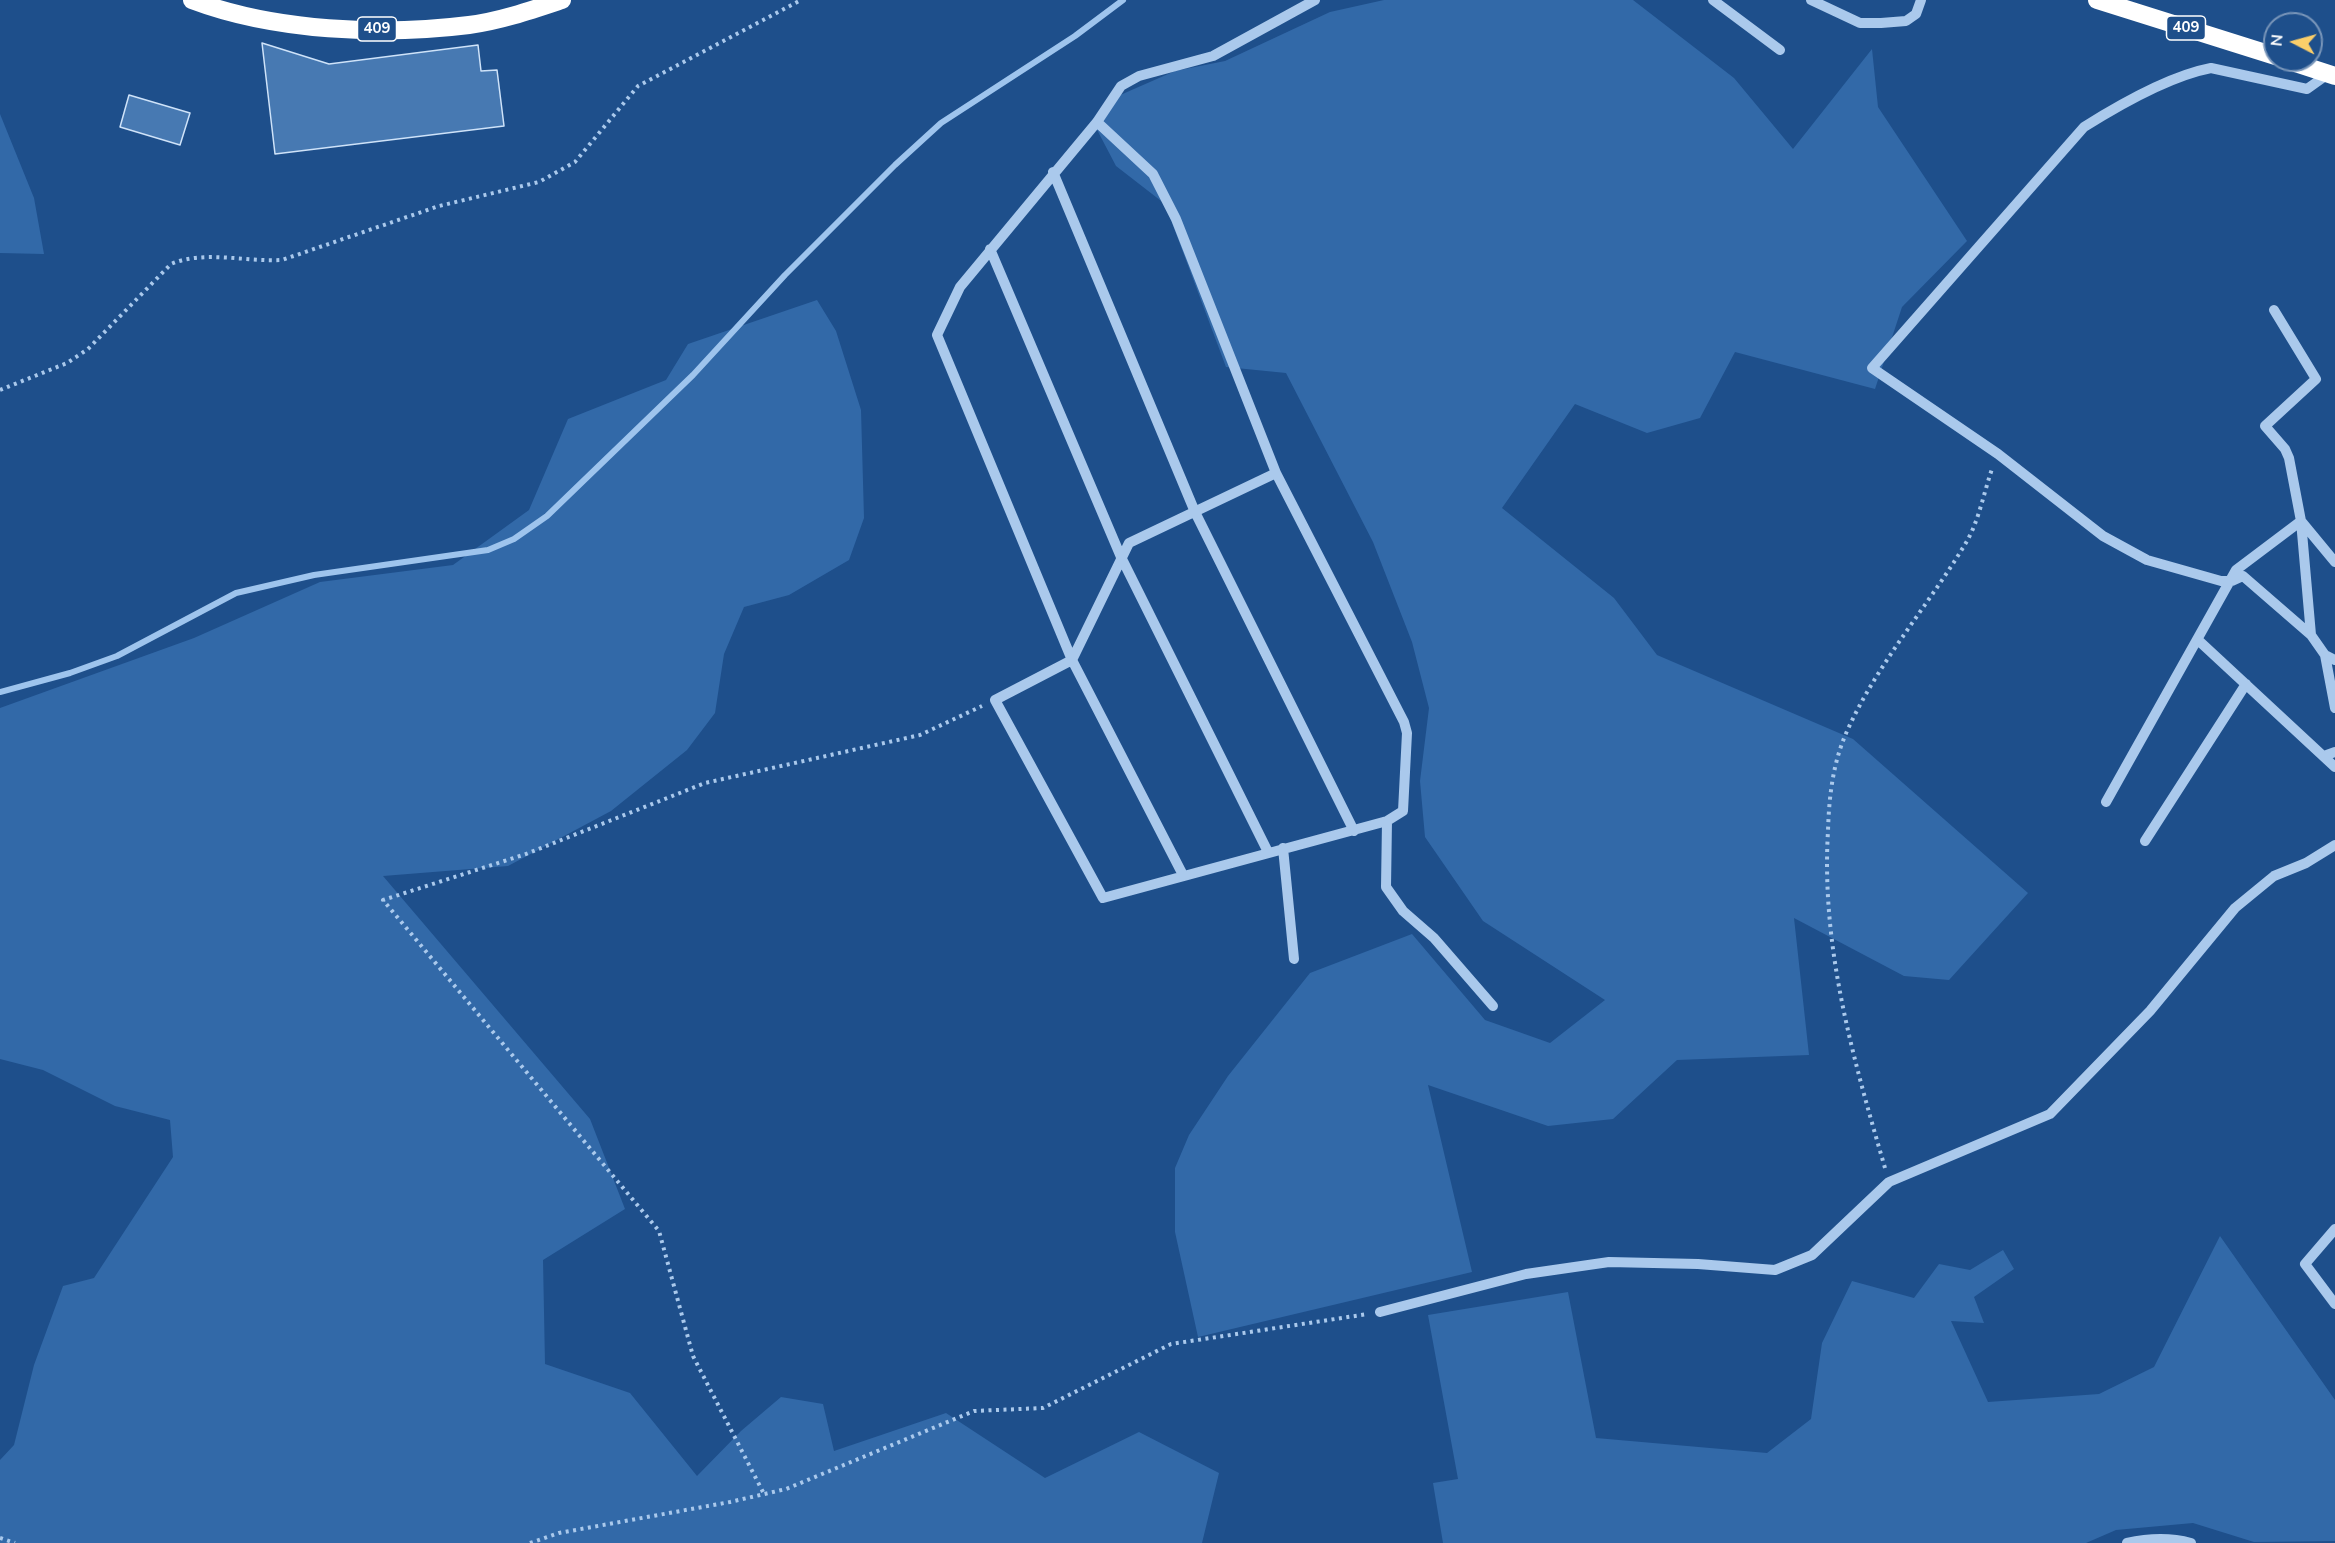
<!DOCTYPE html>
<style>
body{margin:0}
#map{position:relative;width:2335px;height:1543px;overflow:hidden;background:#1e4f8b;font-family:"Nunito Sans",sans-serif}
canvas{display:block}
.north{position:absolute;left:2263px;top:12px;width:60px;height:60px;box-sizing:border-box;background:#1e4f8b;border:2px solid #7895b9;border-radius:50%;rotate:276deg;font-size:16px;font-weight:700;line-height:24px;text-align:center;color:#fff}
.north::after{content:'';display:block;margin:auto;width:21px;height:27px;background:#face6a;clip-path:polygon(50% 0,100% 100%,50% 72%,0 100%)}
</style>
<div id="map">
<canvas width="2335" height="1543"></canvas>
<div class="north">N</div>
</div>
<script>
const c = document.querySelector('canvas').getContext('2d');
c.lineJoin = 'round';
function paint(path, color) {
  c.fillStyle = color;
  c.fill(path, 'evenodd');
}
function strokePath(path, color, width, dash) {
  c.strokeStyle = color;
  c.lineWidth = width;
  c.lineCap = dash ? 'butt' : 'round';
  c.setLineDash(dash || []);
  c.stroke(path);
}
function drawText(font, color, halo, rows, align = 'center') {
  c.font = font + ' "Nunito Sans",sans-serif';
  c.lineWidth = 4.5;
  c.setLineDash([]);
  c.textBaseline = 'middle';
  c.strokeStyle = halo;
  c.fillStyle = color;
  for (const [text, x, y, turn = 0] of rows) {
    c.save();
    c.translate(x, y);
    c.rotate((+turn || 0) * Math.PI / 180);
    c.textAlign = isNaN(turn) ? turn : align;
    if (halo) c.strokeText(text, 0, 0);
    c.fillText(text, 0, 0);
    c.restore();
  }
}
const green = new Path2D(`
 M1384 0H1633L1734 78 1793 149 1872 49 1878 107 1967 241 1902 307 1875 389 1735 352 1700 418 1647 433 1575 404 1502 508 1614 598 1657 655 1853 739 2028 893 1949 980 1904 976 1794 918 1809 1055 1677 1060 1613 1119 1548 1126 1428 1085 1472 1272 1198 1337 1175 1232V1168L1189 1135 1228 1076 1310 973 1412 934 1485 1020 1550 1043 1605 1000 1483 921 1425 837 1420 781 1429 708 1412 642 1373 542 1286 373 1226 367 1165 204 1116 166 1094 124 1118 96 1175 71 1225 61 1330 12Z
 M0 114 34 198 44 254 0 253Z
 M817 300 836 331 861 410 864 518 849 560 789 595 744 607 724 654 715 713 687 750 611 811 508 866 383 876 590 1119 625 1209 543 1260 545 1364 630 1393 697 1476 741 1431 781 1397 823 1404 834 1451 946 1413 1045 1478 1139 1432 1219 1473 1202 1543H0V1460L14 1445 34 1365 63 1286 94 1278 173 1157 170 1120 115 1106 43 1070 0 1059V708L194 638 320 582 453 565 529 510 568 419 666 380 688 344Z
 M2220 1236 2335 1400V1541L2254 1542 2193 1523 2116 1530 2086 1543H1443L1433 1483 1458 1479 1428 1315 1568 1292 1596 1438 1767 1453 1811 1419 1822 1343 1852 1281 1914 1298 1939 1264 1970 1270 2003 1250 2014 1269 1974 1297 1984 1323 1951 1321 1988 1402 2099 1394 2154 1367Z`);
const stream = new Path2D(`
 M0 692 70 673 117 656 236 593 314 575 488 550 514 539 547 516 693 375 785 275 895 165 941 123 1075 36 1123 0`);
const building = new Path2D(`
 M262 43 329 64 478 45 481 71 497 70 504 126 275 154Z
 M129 95 190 113 180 145 120 127Z`);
const path = new Path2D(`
 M0 390 67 363 88 349 171 264C203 250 246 262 282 260L439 206 539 182 575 162 638 86 801 0
 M1885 1168C1853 1058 1821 947 1828 831 1829 796 1833 761 1848 729 1879 661 1929 605 1967 541 1979 520 1984 492 1992 469
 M763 1492 693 1356 659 1231 383 900 526 854 705 783 920 735 982 706
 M0 1538 15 1543
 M530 1543 559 1533 730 1502 786 1489 974 1411 1043 1408 1171 1344 1368 1314`);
const minor = new Path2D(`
 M1713 0 1780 50
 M1811 0 1860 23H1881L1906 21 1916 14 1921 0
 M2328 74 2307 89 2211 68C2169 76 2119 105 2084 127L1872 368 1998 454 2103 536 2147 560 2221 581H2232L2243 576 2311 635 2325 655 2335 660
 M1097 122 1153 174 1176 219 1276 473 1404 722 1407 733 1403 811 1387 821 1103 898 995 700 1072 660 1129 543 1276 473
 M1053 172 1195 512 1354 831
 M990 249 1121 557 1268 852
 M2274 310 2316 379 2265 426 2285 449 2289 458 2301 521 2311 635
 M2198 640 2335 767
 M2325 655 2335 708
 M2324 756 2335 752
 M2106 802 2236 570 2301 521 2335 562
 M1387 821 1386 887 1403 911 1434 938 1493 1006
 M2145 841 2246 684
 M1283 848 1294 959
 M1183 875 1072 660 937 335 960 287 1097 122 1121 86 1139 76 1213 56 1315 0
 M2335 1229 2305 1264 2335 1304
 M1380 1312 1526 1274 1609 1262 1698 1264 1775 1270 1812 1255 1889 1182 2050 1114 2150 1011 2235 908 2274 876 2306 863 2335 845
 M2127 1543C2149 1538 2169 1537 2191 1543`);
const highway = new Path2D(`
 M192 0C274 31 382 36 469 25 500 21 532 10 562 0
 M2097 0 2275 56
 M2286 60 2335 76`);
const shields = [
 [2186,28,39],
 [377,29,39]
];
const shieldNames = [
 ["409",2186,28],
 ["409",377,29]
];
paint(green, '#3269a8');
strokePath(stream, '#9ec4ed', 6);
paint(building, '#4779b2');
strokePath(building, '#cfe3f9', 1.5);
strokePath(path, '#aac9ec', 4, [3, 4.5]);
strokePath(minor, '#aac9ec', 10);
strokePath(highway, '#fff', 18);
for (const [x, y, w] of shields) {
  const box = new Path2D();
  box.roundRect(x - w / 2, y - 12, w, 24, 4.5);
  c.fillStyle = '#1e4f8b';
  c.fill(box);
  strokePath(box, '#fff', 1.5);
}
drawText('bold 15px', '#fff', null, shieldNames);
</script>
